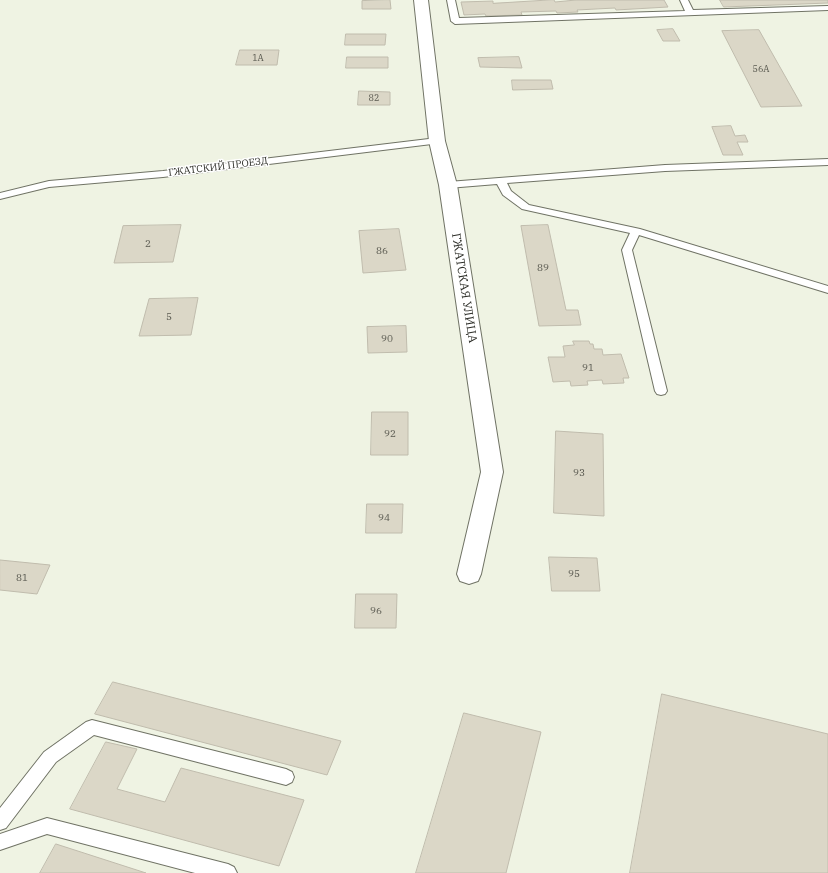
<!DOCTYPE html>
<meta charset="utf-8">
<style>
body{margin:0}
canvas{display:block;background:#eff3e3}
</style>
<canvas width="828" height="873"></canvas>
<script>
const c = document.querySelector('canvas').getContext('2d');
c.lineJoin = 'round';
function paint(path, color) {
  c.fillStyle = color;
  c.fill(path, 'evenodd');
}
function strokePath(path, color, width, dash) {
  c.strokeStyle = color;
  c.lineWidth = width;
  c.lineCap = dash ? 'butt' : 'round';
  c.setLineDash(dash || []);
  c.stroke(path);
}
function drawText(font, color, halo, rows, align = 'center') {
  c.font = font + ' "IBM Plex Serif",serif';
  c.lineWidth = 3;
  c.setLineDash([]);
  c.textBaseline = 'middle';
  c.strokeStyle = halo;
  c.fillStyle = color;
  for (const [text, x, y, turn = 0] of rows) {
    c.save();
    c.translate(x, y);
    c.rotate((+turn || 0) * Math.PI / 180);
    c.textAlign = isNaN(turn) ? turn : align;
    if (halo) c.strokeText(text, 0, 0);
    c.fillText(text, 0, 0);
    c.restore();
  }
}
const building = new Path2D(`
 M390 0 391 9H362V1Z
 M554 0 555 2 576 0H664L668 7 616 10 615 8 577 10 578 12 557 13 556 11 521 12 522 15 486 16 485 14 464 15 461 2 493 1V3Z
 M720 0H828V3L724 7Z
 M673 29 680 41H663L657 30Z
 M759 30 802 106 761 107 722 31Z
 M346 34H386L385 45H345Z
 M240 50H279L277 65H236Z
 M347 57H388V68H346Z
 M519 57 522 68 480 67 478 58Z
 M512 80H551L553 89 513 90Z
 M359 91 390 92V105H358Z
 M731 126 735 136 745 135 748 142H737L743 155H723L712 127Z
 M181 225 173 262 114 263 123 226Z
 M548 225 566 310H578L581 325 539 326 521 226Z
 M399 229 406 270 363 273 359 231Z
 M198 298 191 335 139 336 149 299Z
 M406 326 407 352 368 353 367 327Z
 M573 341H589L590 344H593L594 349H602L603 355 621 354 629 378H623L624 383 603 384 602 380 587 381 588 385 571 386 570 381 553 382 548 357H565L563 346 574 345Z
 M372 412H408V455H371Z
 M556 431 603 434 604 516 554 513Z
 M367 504H403L402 533H366Z
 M549 557 597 558 600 591H552Z
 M0 560 50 565 37 594 0 590Z
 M356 594H397L396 628H355Z
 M113 682 341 741 327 775 95 714Z
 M662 694 828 734V873H630Z
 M464 713 541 732 506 873H416Z
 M106 742 137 749 117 789 165 802 181 768 304 800 279 866 70 809Z
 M56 844 146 873H40Z`);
const service = new Path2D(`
 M447 0H455L459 18 685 11 680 0H688L693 10 828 6V10L455 24 451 21Z
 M437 138 440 139 442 141 440 143 163 177 49 187 0 199V193L49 181 163 171Z
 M828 159V165L665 171 507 183 511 191 529 205 640 229 828 286V293L639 235 632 250 667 391 665 394 661 395 657 394 655 391 622 250 630 233 522 209 503 195 497 184 448 188 443 185 448 182 665 165Z
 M92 720 286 769 292 772 294 777 292 782 286 785 94 735 56 762 6 828 0 830V808L44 752 86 722Z
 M47 818 228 864 234 867 237 873H195L47 834 0 850V834Z`);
const minor = new Path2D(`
 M414 0H428L445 141 457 185 503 472 481 574 478 581 469 584 460 581 457 574 481 472 439 185 429 141Z`);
const farNumbernames = [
 ["1А",258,58],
 ["56А",761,69],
 ["82",374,98]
];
const farStreetnames = [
 ["ГЖАТСКИЙ ПРОЕЗД",218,167,-7]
];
const numberNames = [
 ["2",148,244],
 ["86",382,251],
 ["89",543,268],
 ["5",169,317],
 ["90",387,339],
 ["91",588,368],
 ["92",390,434],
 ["93",579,473],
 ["94",384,518],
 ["95",574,574],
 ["81",22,578],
 ["96",376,611]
];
const streetNames = [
 ["ГЖАТСКАЯ УЛИЦА",464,288,81]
];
paint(building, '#dbd7c7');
strokePath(building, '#c0bcad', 1);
strokePath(service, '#707365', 2);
strokePath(minor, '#707365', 2);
paint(service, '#fff');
paint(minor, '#fff');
drawText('9px', '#58584f', null, farNumbernames);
drawText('10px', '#2c2d27', '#fff', farStreetnames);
drawText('10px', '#58584f', null, numberNames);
drawText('12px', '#2c2d27', '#fff', streetNames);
</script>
